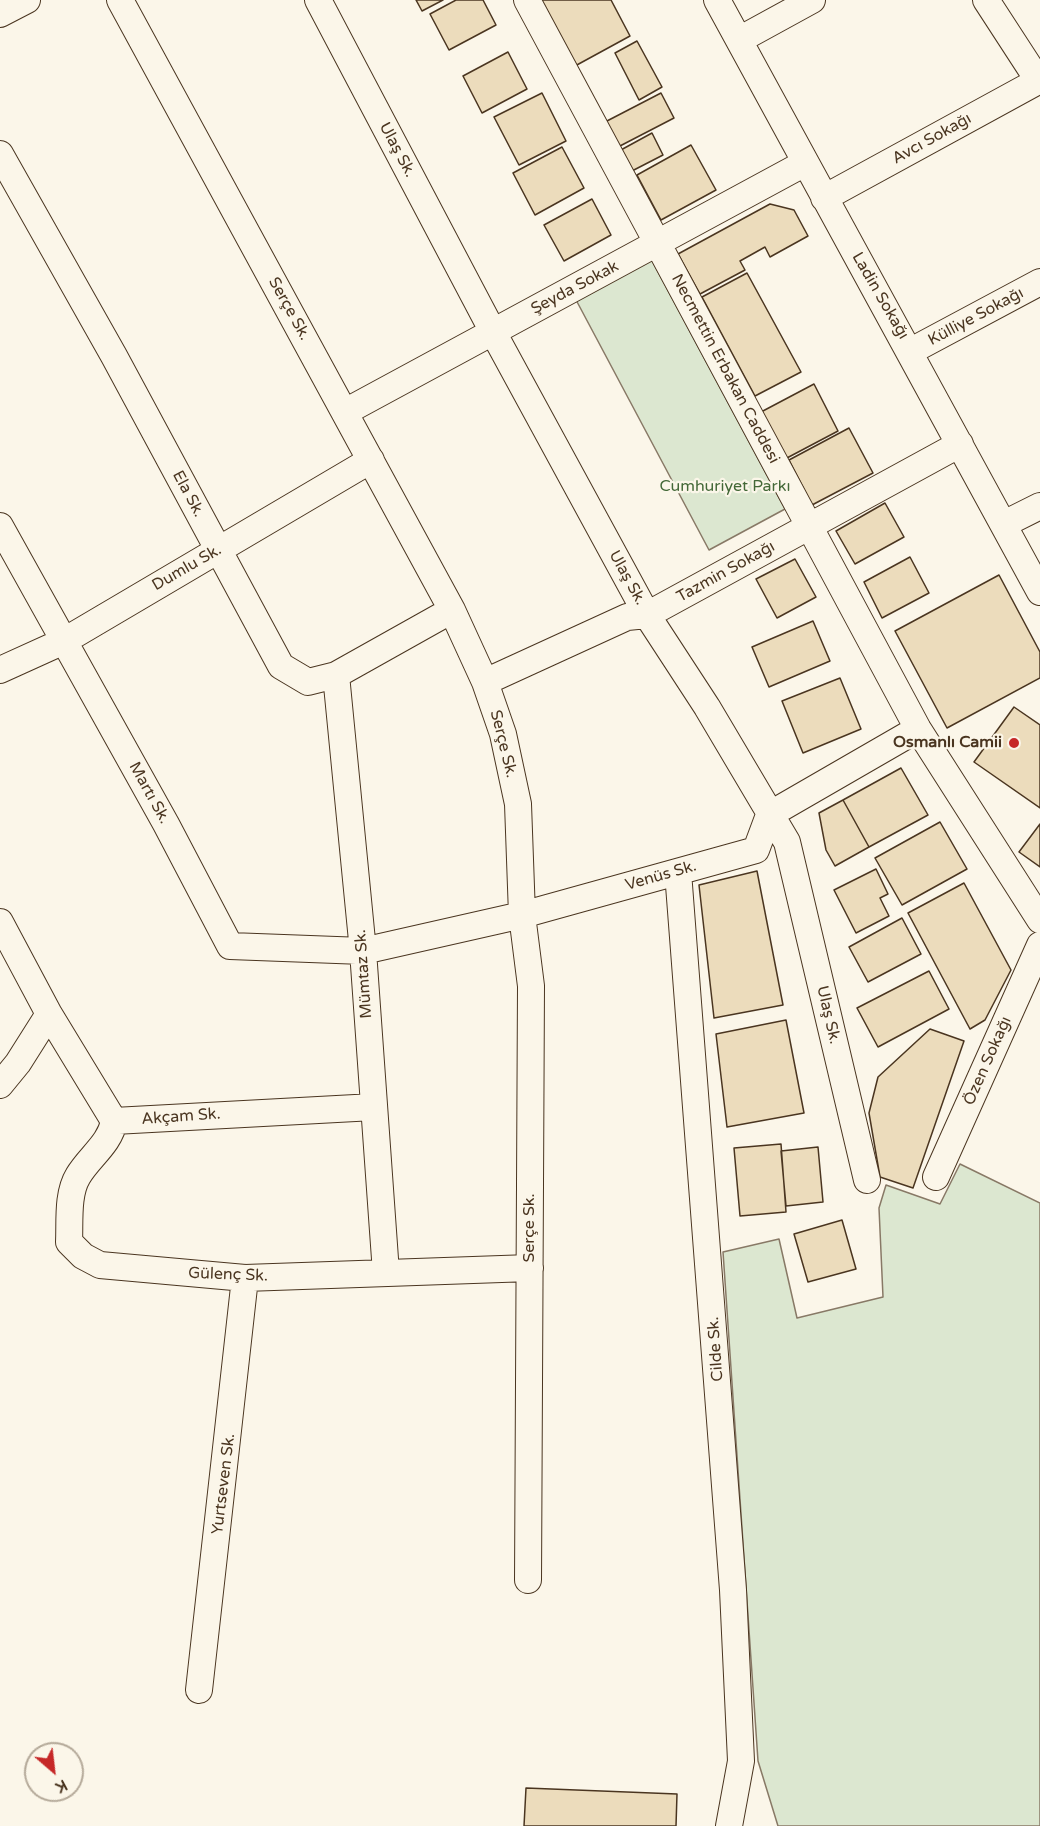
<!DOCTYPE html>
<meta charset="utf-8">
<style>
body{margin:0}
#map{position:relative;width:1040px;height:1826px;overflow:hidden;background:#fbf6e9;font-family:"Varela Round",sans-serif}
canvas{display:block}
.north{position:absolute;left:24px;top:1742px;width:60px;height:60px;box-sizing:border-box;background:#fbf6e9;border:2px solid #b4a999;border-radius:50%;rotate:152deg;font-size:16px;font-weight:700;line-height:24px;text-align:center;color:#4a3520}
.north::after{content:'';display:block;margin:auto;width:21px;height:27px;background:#c62828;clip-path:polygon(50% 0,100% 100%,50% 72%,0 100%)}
</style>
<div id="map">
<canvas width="1040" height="1826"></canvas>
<div class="north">K</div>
</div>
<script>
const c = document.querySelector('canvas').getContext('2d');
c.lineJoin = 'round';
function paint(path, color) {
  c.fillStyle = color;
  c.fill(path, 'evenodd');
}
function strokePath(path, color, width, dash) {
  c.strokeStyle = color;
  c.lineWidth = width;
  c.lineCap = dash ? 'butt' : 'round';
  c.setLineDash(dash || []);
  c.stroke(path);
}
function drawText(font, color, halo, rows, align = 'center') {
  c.font = font + ' "Varela Round",sans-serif';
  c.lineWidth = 4.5;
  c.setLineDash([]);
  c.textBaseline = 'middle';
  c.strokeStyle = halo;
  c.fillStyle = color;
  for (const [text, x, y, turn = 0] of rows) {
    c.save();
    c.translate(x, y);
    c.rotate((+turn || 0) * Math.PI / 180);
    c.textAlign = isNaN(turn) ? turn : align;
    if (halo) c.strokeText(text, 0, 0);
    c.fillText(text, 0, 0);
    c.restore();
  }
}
const green = new Path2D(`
 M650 257 785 509 709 550 575 298Z
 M960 1164 1040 1203V1826H778L758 1761 723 1252 779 1239 797 1318 883 1297 879 1208 886 1185 940 1204Z`);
const building = new Path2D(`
 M416 0H443L422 11Z
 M456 0H483L496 25 449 50 430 14Z
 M539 0H611L630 36 575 66Z
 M637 41 662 87 639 100 615 53Z
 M508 52 527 89 482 113 463 76Z
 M542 93 566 141 519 165 494 117Z
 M661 93 674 118 618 147 605 122Z
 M652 133 663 155 630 172 619 151Z
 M691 145 716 190 661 220 637 175Z
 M562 147 584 188 535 215 513 173Z
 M592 199 611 235 564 261 544 225Z
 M770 204 794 210 808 236 770 257 765 247 740 261 745 270 700 294 678 254Z
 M747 273 801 372 755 396 702 297Z
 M814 384 838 431 785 459 761 412Z
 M849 428 873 473 812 505 789 460Z
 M885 503 904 537 855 564 836 531Z
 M910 557 929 593 882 618 864 582Z
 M795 559 816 597 777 618 756 579Z
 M999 575 1040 652V678L947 728 895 631Z
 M813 621 830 661 769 687 752 647Z
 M840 678 861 729 803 753 782 701Z
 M1014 707 1040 725V808L974 762Z
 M901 768 928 815 869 847 843 800Z
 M843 800 869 847 835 866 826 850 819 813Z
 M940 822 967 869 902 905 875 858Z
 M1040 824V867L1019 852Z
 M876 869 888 894 880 898 889 916 856 933 834 890Z
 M757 871 783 1005 714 1018 699 885Z
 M964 883 1011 970 985 1020 970 1029 908 913Z
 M902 918 921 954 868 982 849 947Z
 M929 971 949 1009 878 1047 857 1008Z
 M786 1020 804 1113 727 1127 716 1034Z
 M930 1029 964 1041 913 1188 880 1177 869 1113 878 1077Z
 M781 1144 786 1212 740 1216 734 1148Z
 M818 1147 823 1202 786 1206 781 1151Z
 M842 1220 856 1269 808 1282 794 1234Z
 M526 1788 677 1794 676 1826H524Z`);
const street = new Path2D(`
 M120 0 452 610 485 682 503 734 518 804 522 915 531 986 528 1580
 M318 0 493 332 647 615 707 707 787 842 867 1180
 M527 0 918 729 1040 920
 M717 0 1040 592
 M986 0 1038 80
 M0 14 27 0
 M739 40 812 0
 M0 154 114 356 281 666 308 682 336 675 452 610
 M824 198 1040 80
 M911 351 1040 282
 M345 412 805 163
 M1004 524 1040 506
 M0 526 166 824 230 946 363 951 522 915 756 850 769 815 918 729
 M0 670 64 641 371 460
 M336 675 363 951 386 1273
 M485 682 627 617 647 615 960 444
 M678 872 733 1590 741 1761 729 1826
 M0 922 49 1014 18 1063 0 1085
 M49 1014 114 1121 374 1107
 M114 1121C110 1144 89 1157 78 1176 67 1194 70 1222 69 1242L83 1256 100 1265 245 1278 530 1268
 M936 1177 1040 945
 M199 1690 245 1278`);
const markers = [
 [1014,743,6,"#c62828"]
];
const streetNames = [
 ["Avcı Sokağı",932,139,-29],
 ["Ulaş Sk.",397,150,62],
 ["Şeyda Sokak",575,288,-28],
 ["Ladin Sokağı",880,296,60],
 ["Serçe Sk.",289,309,61],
 ["Külliye Sokağı",976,317,-28],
 ["Necmettin Erbakan Caddesi",725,369,62],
 ["Ela Sk.",188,494,62],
 ["Dumlu Sk.",187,568,-30],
 ["Tazmin Sokağı",726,572,-29],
 ["Ulaş Sk.",627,578,61],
 ["Serçe Sk.",503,744,76],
 ["Martı Sk.",149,793,61],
 ["Venüs Sk.",661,876,-16],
 ["Mümtaz Sk.",364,974,-94],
 ["Ulaş Sk.",828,1015,77],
 ["Özen Sokağı",988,1061,-66],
 ["Akçam Sk.",181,1117,-4],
 ["Serçe Sk.",530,1228,-90],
 ["Gülenç Sk.",228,1275,2],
 ["Cilde Sk.",716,1349,-94],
 ["Yurtseven Sk.",224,1484,-83]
];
const parkNames = [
 ["Cumhuriyet Parkı",725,487]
];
const poiNames = [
 ["Osmanlı Camii",1002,743]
];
paint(green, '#dce7d0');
strokePath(green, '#887966', 1.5);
paint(building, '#ecdcbc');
strokePath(building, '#4a3520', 1.5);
strokePath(street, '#4a3520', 28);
strokePath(street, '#fbf6e9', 26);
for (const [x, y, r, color] of markers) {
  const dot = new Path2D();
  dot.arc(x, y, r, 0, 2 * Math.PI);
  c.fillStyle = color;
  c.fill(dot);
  strokePath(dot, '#fbf6e9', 2);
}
drawText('16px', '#4a3520', '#fbf6e9', streetNames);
drawText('16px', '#436837', '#fbf6e9', parkNames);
drawText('bold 16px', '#4a3520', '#fbf6e9', poiNames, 'right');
</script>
